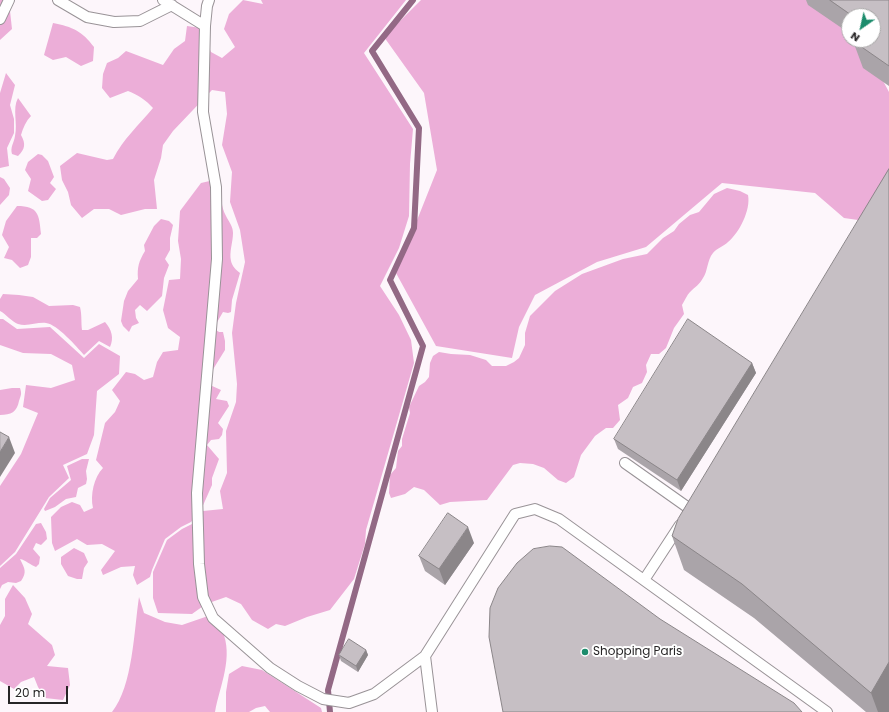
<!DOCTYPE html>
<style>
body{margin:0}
#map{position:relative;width:889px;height:712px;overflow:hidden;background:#fdf6fb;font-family:Poppins,sans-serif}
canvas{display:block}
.north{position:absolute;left:841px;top:8px;width:40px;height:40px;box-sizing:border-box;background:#fff;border:1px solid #a9a8a8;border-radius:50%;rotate:214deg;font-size:11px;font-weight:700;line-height:16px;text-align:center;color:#272526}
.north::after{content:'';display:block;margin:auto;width:14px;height:18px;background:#1c8c6c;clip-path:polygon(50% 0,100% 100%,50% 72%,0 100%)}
.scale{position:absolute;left:8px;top:686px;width:60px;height:18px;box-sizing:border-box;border:2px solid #272526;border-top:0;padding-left:5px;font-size:12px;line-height:14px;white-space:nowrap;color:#272526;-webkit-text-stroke:3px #fff;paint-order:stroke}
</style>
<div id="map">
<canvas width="889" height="712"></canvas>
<div class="north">N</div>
<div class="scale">20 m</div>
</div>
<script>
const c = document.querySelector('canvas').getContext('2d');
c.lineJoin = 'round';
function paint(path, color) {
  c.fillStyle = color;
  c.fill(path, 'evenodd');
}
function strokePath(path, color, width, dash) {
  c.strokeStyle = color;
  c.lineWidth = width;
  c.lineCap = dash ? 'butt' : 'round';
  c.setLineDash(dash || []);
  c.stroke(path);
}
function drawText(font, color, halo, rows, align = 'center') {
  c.font = font + ' Poppins,sans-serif';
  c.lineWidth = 4;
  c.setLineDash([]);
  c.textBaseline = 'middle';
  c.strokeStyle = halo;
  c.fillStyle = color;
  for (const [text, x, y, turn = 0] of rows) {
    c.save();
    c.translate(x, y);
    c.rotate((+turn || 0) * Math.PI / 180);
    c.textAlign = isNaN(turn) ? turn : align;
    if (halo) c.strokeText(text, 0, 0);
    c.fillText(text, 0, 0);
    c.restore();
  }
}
const forest = new Path2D(`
 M0 0H5L10 11 12 29 0 40Z
 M243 0 263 4 261 0H406L364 53 413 129 410 164 409 216 399 248 380 286 399 315 411 340 414 363 366 530 365 544 354 579 330 610 307 617 285 626 276 624 268 629 252 620 241 604 226 597 206 604 192 614 158 613 153 598V572L167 540 182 529 192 524 203 511 223 509 220 491 227 473 226 431 236 402 237 384 232 333 236 303 245 262 240 230 230 202 232 172 222 145 227 114 225 92 212 90 173 131 163 145 161 158 154 180 157 209H145L121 215 109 209H94L82 218 71 205 68 192 62 180 60 166 77 153 107 160 113 159C123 139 139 125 153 108 146 100 138 95 128 91L110 98 102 88 103 74 107 63 118 58 126 51 163 65 174 49 185 41 187 26 201 28 211 52 222 58 235 47 224 29 229 14Z
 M421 0H817L849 29V40H861L889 92V207L879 223 844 218 815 193 722 183 646 247 597 262 535 295 519 327 512 358 436 346 396 273 437 170 424 93 384 37Z
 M53 23C73 27 82 31 94 47L93 61 81 66 66 57 53 60 44 55Z
 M6 73 15 85 10 105 14 119V133L7 148 9 166 0 168V93Z
 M18 98 31 116C26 121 23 128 21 135 26 144 25 149 18 156L12 154C10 147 14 143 15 136 18 123 12 109 18 98Z
 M38 154 42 155 48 161 54 177 50 183 56 189 48 200 42 201 28 191 31 179 25 170 28 162Z
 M0 177 4 179 10 188 9 195 0 205Z
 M214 180 221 186C221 196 221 207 226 216 229 222 233 226 233 233 233 242 229 252 231 261 232 266 236 270 240 273L232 300 231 312 228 313 223 312 216 324V330L219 332H223L225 341V350L212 371 210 385 221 390 216 399 227 401 229 406 218 423 223 429 222 435 219 439 211 440 207 445 219 459 212 478V485L201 510 191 522 181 527 165 539 152 570 150 577 137 585 133 575 135 566 121 567 103 575 101 570 115 551 102 544 87 545 77 539 55 551 52 543 51 517 61 507 72 502 80 505 84 512 93 508C90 495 94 477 103 468L96 460 105 423 115 412 120 401 112 390 126 372 135 374 144 380 153 377 157 362 163 352 178 350 180 337 168 328 163 310 169 280 180 279 181 259 178 241 180 211 201 183Z
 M727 188 740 191 748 195C751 210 739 233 728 242 724 246 717 248 713 253 707 260 708 271 703 278 700 284 695 287 690 292 687 295 685 300 682 305L684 314 674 328 666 348 659 354H651L646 365 647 372 642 383 633 387 628 398 618 405 620 420 613 428H606L595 436 581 455 574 477 566 483 558 480 544 468 533 464 520 463 513 465 487 500 450 502 440 505 424 490 414 487 405 494 391 498 389 493 390 475 396 468 398 451 402 446V439L410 413 409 407 419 386 425 382 429 377 430 363 433 356 439 352 451 354 470 355 486 360 492 366H506L514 362 519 358 525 345V333L530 316 555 291 582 274 623 259 647 254 663 238 674 231 679 224 690 215 699 212 714 194Z
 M17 206C39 206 39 215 41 234L37 238H31V257L28 265 20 268 12 260 4 258 9 247 2 235 6 221Z
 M161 219 169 221 173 225 170 238V250L165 259 169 265 164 278 162 296 147 311 140 305 135 310 136 318 139 323 132 326 129 332 123 326 121 321 124 301 128 291 138 279C137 267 139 261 145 251L144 245 154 226Z
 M3 294 19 295 33 297 49 306 73 305 80 307C82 315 81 322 82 330H88L105 322C112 330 114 338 110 347L99 341 84 355C77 347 57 324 46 323 37 322 27 327 18 324 12 322 6 314 0 311V299Z
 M0 319H3L17 329 50 327 84 358 99 344 120 356 119 374 97 391 94 435 87 454 63 465 69 478 49 497 15 552 0 566V486L21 454 38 413 23 407 26 385 51 388 75 380 72 365 51 354 23 353 0 345Z
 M12 388H20C22 394 21 395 19 401 17 412 11 415 0 415V390Z
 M82 459H89L86 471 87 479 86 484 78 488 76 497 66 499 55 507 45 511 44 509 50 498 71 480 67 466Z
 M41 523 46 532 47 539 41 545 36 543 33 549 40 557 39 564 36 567C30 565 26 560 20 559 25 569 27 572 21 581L16 583 8 582 2 585 0 589V568L16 554 36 524Z
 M74 548 84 553 88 562 84 568 82 579H77L68 576 61 564V557Z
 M13 585 25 598 32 614 28 624 52 645 55 655 47 666 68 668 70 685 63 700 45 698 38 687 34 677 21 682 14 689 0 681V625L5 616V599Z
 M139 597 144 613 165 622 182 625 211 615C214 620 220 625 222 630 234 657 220 685 215 712H112C133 686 134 630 139 597Z
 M242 666 262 670 321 708 322 712H270L265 706 256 708 249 712H226V692L229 674Z`);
const stream = new Path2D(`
 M330 712 328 690 423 346 390 280 414 228 419 128 372 51 413 0`);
const lane = new Path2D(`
 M58 0 87 17 114 22 140 21 172 5
 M163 0 205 26
 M209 0 207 6 205 26 203 112 216 187 217 259 197 493 199 564 203 597 213 618 270 668 298 686 323 699 349 703 374 694 425 656
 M0 19 9 0
 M625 463 690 509
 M644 580 680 525
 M432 712 425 656 515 514 535 509 559 519 827 712`);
const wall = new Path2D(`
 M806 0H889V86L863 68 853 41 873 16H849V33L808 5Z
 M889 169V712H866L754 618 684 570 672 536Z
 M752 363 756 373 681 491 618 449 614 439Z
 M474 543 445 585 425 571 419 556Z
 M366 650 368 655 358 672 341 661 339 655Z`);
const shadedWall = new Path2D(`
 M752 363 756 373 681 491 677 480Z
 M9 437 15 453 0 477V452Z
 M468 527 474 543 445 585 439 569Z
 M366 650 368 655 358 672 356 666Z
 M889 662V712H878L871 693Z`);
const building = new Path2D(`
 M830 0H889V66L853 41 854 40H873V16H853Z
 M889 169V662L871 693 742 584 672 536 678 519Z
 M688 319 752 363 677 480 614 439Z
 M0 432 9 437 0 452Z
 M448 513 468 527 439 569 419 556Z
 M550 546 562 547 660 619 794 703 802 712H503L489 637 490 608 498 588 517 563 533 549Z
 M349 639 366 650 356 666 339 655Z`);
const markers = [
 [585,652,4,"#1c8c6c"]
];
const poiNames = [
 ["Shopping Paris",593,652]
];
paint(forest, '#ecaed8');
strokePath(stream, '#936985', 6);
strokePath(lane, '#999397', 12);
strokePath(lane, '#fff', 10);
paint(wall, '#aaa4a9');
paint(shadedWall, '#8b8689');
paint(building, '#c6bfc4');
strokePath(building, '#8b8689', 1);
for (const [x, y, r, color] of markers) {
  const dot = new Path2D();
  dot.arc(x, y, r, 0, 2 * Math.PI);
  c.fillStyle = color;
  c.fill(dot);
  strokePath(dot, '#fff', 1.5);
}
drawText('12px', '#272526', '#fff', poiNames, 'left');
</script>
